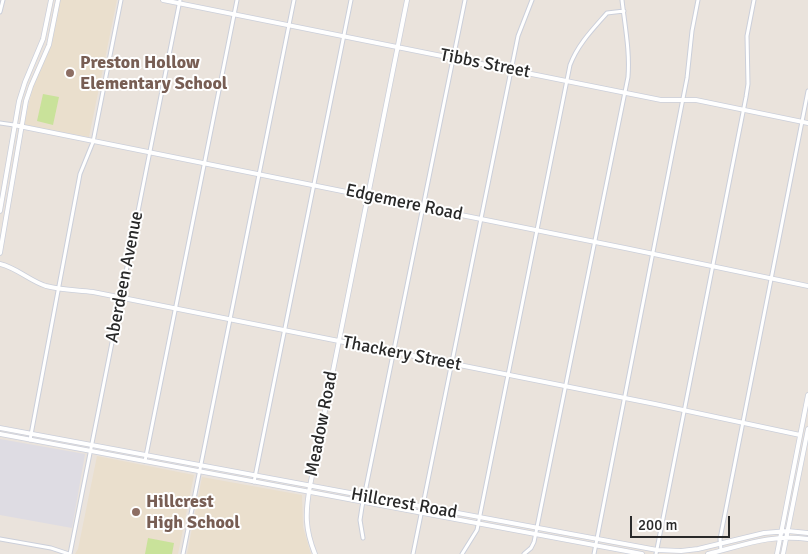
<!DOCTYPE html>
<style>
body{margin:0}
#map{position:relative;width:808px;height:554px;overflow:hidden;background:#eae3dc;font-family:Signika,sans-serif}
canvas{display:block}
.scale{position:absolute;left:630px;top:516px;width:100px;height:22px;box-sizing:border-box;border:2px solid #292929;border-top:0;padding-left:6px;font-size:15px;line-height:18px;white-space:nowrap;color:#292929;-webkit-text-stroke:4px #fff;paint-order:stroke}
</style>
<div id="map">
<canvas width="808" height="554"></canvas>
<div class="scale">200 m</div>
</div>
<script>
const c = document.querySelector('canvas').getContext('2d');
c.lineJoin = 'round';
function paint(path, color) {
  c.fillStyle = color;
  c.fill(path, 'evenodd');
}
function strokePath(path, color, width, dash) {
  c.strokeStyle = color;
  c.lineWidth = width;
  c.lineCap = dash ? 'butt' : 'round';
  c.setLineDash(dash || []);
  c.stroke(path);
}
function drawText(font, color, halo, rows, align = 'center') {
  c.font = font + ' Signika,sans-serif';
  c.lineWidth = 4;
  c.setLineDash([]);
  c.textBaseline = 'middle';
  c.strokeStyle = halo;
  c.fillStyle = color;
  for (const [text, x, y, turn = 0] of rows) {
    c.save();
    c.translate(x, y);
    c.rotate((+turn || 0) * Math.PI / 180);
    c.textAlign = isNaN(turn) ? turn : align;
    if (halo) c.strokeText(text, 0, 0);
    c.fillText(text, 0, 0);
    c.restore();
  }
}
const industrial = new Path2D(`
 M0 439 85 454 72 528 0 515Z`);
const education = new Path2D(`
 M60 0H117L89 137 26 126 24 124 33 86 51 46Z
 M97 456 194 475 178 554H75L78 549Z
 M202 477 302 495 303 527 311 554H187Z`);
const pitch = new Path2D(`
 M43 94 59 97 53 125 37 121Z
 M148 538 174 543 172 554H145Z`);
const street = new Path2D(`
 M0 12 3 0
 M0 123 14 125
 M30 440 80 174 93 142 121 0
 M145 461 237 0
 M254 482 351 0
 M363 538 360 520 362 507 465 0
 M0 539 51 548 69 554
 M721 550 720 539 808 91
 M70 554 180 0
 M183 554 294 0
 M413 554 518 36 532 0
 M462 554 477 530 570 65C578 44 593 29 607 13L624 11
 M524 554 531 548 534 542 628 77C630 51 625 27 622 0
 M594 554 687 78 692 31 698 0
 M656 554 746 97 748 84 747 36 754 0`);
const secondary = new Path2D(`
 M163 0 661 100H696L808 123
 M14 125 625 248 808 286
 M0 211 19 101 25 82 43 39 51 0
 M0 253 26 101 31 86 49 45 58 0
 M0 264C17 268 30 281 46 286 61 290 78 290 93 292L655 404 800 435
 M0 428 657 550 681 551 698 549 764 533 788 531 808 533
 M0 434 642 554
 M315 554C305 529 305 513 310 486L407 0
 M708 554C745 545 769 534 808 539
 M777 554 808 395
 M783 554 808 429`);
const markers = [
 [70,73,5,"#8d6e63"],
 [136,512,5,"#8d6e63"]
];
const educationNames = [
 ["Preston Hollow",80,63],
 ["Elementary School",80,84],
 ["Hillcrest",146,502],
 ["High School",146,523]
];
const streetNames = [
 ["Tibbs Street",485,64,11],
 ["Edgemere Road",404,203,12],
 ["Aberdeen Avenue",125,277,-79],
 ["Thackery Street",402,354,11],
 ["Meadow Road",322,424,-79],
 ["Hillcrest Road",404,504,10]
];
paint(industrial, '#dedce3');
paint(education, '#eadfcd');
paint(pitch, '#c9e29a');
strokePath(street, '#cbcfda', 5);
strokePath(secondary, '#cbcfda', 5.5);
strokePath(street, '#fff', 3);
strokePath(secondary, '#fff', 4);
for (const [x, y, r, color] of markers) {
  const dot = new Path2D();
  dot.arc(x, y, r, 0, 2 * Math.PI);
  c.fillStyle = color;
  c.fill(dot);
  strokePath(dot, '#fff', 2);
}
drawText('bold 18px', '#785e54', '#fff', educationNames, 'left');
drawText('18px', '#292929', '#fff', streetNames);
</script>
